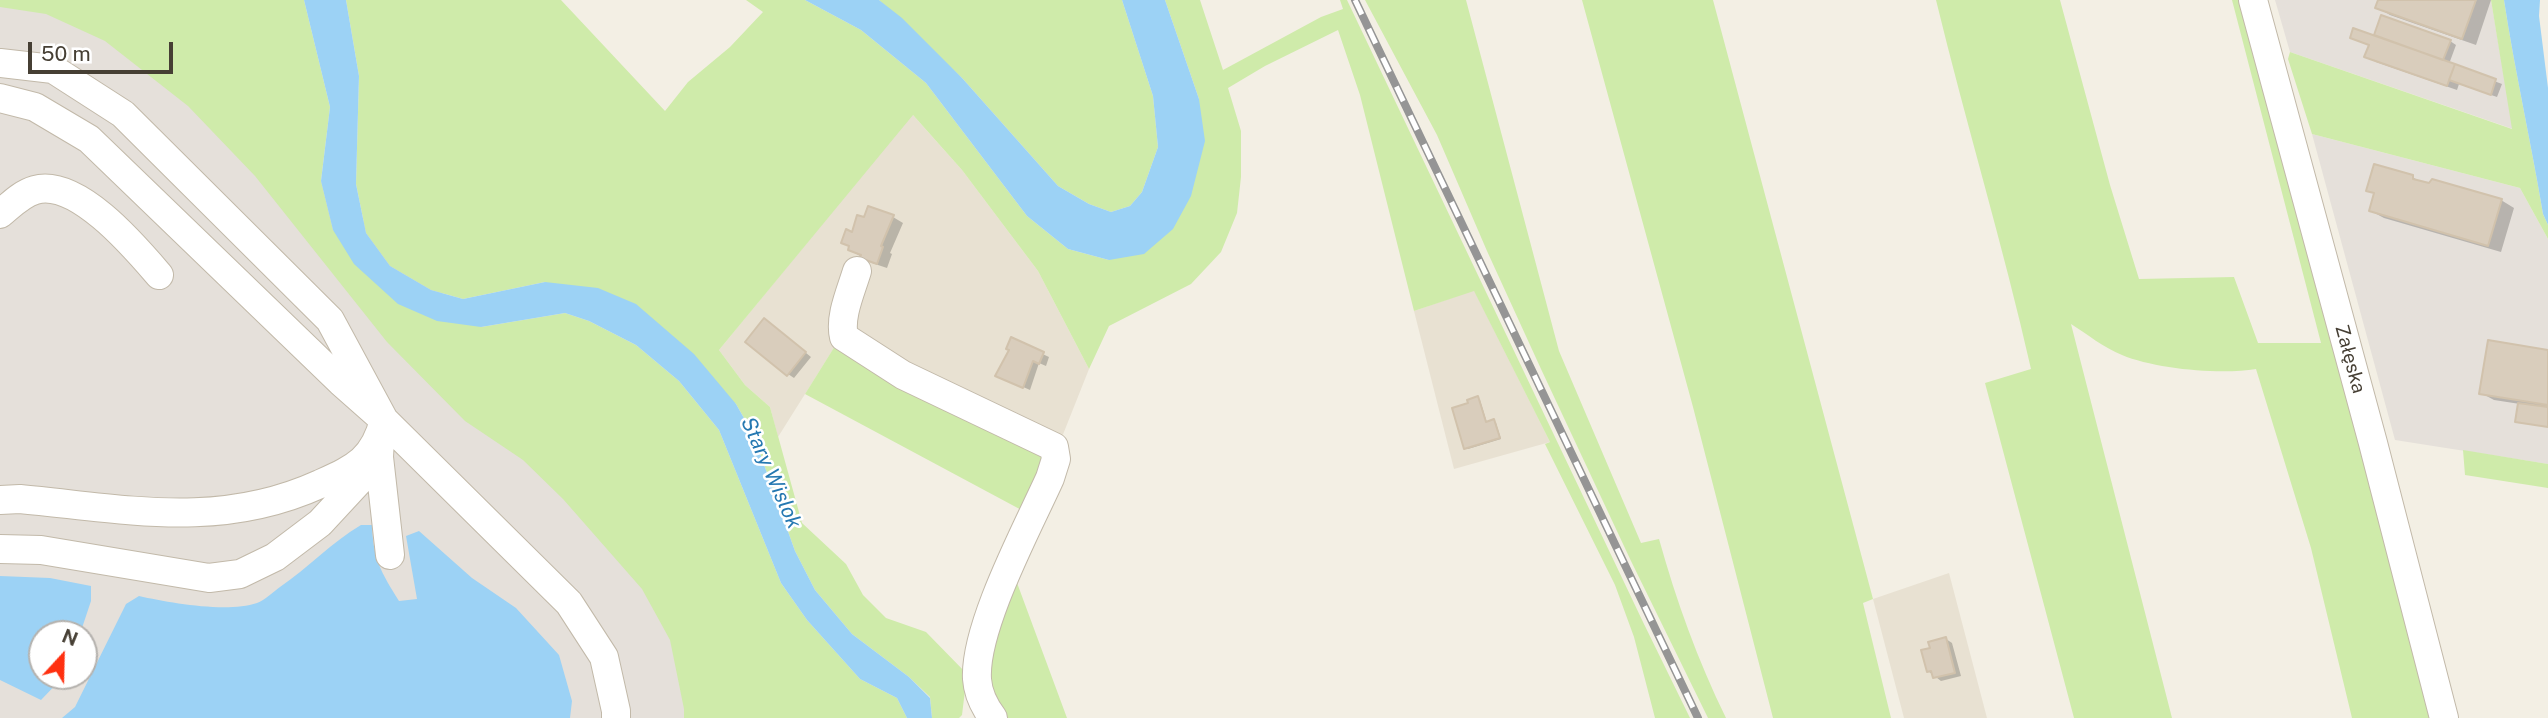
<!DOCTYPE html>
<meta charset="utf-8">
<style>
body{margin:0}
#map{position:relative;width:2548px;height:718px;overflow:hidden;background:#f3efe4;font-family:"Public Sans",sans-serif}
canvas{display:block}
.north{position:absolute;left:28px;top:620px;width:70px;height:70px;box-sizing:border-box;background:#fff;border:2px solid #b5b2ae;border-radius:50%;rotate:22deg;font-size:19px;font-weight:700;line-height:28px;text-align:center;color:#463f34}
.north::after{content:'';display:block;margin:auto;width:24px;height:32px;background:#ff3010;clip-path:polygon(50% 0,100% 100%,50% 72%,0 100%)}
.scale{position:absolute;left:28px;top:42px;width:145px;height:32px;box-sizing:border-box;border:4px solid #463f34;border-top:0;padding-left:9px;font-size:21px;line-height:24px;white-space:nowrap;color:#463f34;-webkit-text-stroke:5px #fff;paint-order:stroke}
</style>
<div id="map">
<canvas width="2548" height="718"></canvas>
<div class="north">N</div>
<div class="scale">50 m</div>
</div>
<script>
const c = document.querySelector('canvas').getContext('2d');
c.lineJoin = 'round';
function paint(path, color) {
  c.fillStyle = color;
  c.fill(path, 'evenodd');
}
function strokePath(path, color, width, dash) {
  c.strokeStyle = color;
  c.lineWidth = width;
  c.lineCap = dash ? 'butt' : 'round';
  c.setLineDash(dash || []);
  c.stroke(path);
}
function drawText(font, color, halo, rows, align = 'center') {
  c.font = font + ' "Public Sans",sans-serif';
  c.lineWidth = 5;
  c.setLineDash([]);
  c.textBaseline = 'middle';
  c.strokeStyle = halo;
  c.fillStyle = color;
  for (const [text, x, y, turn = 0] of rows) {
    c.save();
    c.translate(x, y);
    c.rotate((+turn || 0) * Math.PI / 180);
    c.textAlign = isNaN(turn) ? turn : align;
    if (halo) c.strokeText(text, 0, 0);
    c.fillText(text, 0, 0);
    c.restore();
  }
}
const residential = new Path2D(`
 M912 114 962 170 1038 271 1089 369 1060 442 844 332 778 437 770 407 745 385 719 350Z
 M1474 290 1550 442 1454 469 1414 311Z
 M1949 573 1987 718H1904L1873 599Z`);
const industrial = new Path2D(`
 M0 0H202L321 181 901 718H0ZM42 634H84V676H42Z
 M2275 0H2491L2513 129 2290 52Z
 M2312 134 2520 188 2548 239V464L2395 440Z`);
const green = new Path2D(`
 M0 0H304L330 107 321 181 333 230 481 327 565 313 589 321 636 345 679 381 719 430 781 583 807 620 860 679 897 698 907 718H684V709L670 640 642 589 563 499 523 460 465 421 387 342 255 176 188 106 105 41 46 14 0 7Z
 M346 0H561L665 111 688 82 730 47 763 12 746 0H805L861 30 926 83 1027 216 1068 249 1109 260 1199 99 1165 0H1200L1223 70 1321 17 1343 9 1340 0H1347L1643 622 1690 718H1655L1634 637 1615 585 1545 444 1550 442 1474 291 1414 311 1360 95 1338 30 1265 66 1228 88 1241 131V177L1237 213 1221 252 1191 284 1109 326 1089 369 1038 271 962 170 913 115 719 350 745 385 770 407 802 523 846 564 863 595 886 618 926 632 967 674 962 715 959 718H932L930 697 909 677 852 634 815 590 795 551 753 434 736 404 545 282 463 299 431 290 390 266 366 233 356 184 359 76Z
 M879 0H1122L1153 96 1158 147 1142 192 1130 206 1111 212 1089 204 1058 186 963 79Z
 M1365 0H1466L1559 351 1641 543 1659 539C1676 600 1698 661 1726 718H1708L1631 561 1541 369 1487 251 1437 135Z
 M1582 0H1713L1873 599 1863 603 1891 718H1773L1693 407Z
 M1936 0H2060L2110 185 2139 279 2234 277 2258 343H2321L2232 0H2244L2433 718H2352L2311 548 2256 369C2221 375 2155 369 2122 355 2104 348 2087 334 2071 324L2172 718H2074L1985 383 2031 369C2003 245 1966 124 1936 0Z
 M2491 0H2504C2515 72 2531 142 2543 214L2548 225V239L2520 188 2312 134 2288 59 2290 52 2512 129Z
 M835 346 1038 448 1048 463 1027 513 805 394Z
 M2463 450 2548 464V488L2465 475Z
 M1013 572 1067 718H1002L984 670Z`);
const water = new Path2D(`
 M304 0H346L359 76 356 184 366 233 390 266 431 290 463 299 545 282 598 288 636 304 694 354 736 404 753 434 795 551 815 590 852 634 909 677 930 698 932 718H907L897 698 860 679 807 620 781 583 719 430 679 381 636 345 589 321 565 313 481 327 437 321 398 304 354 264 333 230 321 181 330 107Z
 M805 0H879L902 18 963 79 1058 186 1089 204 1111 212 1130 206 1142 192 1158 147 1153 96 1122 0H1165L1199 99 1205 141 1191 196 1173 229 1144 254 1109 260 1068 249 1027 216 926 83 861 30Z
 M2504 0H2540L2539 16 2548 88V225L2543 214C2531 142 2515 72 2504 0Z
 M361 525H372C373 559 381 572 399 601L417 599 406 536 419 531 472 578 516 608 559 655 572 701 570 718H62L75 707 126 604 139 596C170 603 227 613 257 603 265 600 273 592 280 587 308 568 332 542 361 525Z
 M0 576 50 578 91 586V601L80 634H42V676H64L41 700 0 680Z`);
const shadow = new Path2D(`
 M2380 0H2491L2476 45 2390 15 2377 7Z
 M2376 34 2450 41 2456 45 2449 64 2502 84 2497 97 2459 84 2457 90 2376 62 2366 56 2370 46 2352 37 2384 39Z
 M2412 177 2423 183 2501 200 2514 208 2501 252 2384 218 2371 211 2376 194 2368 190Z
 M893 217 903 223 890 253 892 254 887 268 872 263 850 250 853 234Z
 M765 320 811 357 794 378 788 374Z
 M1012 340 1049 357 1046 366 1039 363 1030 390 1003 378V368Z
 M2548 352V427L2520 404 2494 400 2481 393Z
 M1478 398 1480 400 1487 423H1496L1501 439 1468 449 1465 448Z
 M1946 639 1952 643 1961 676 1941 681 1928 671 1932 649Z`);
const building = new Path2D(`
 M2378 0H2476L2462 39 2375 8Z
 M2381 15 2451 40 2443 60 2374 35Z
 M2353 28 2455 64 2447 86 2364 57 2369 45 2350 38Z
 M2455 64 2496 79 2491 95 2449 80Z
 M2374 164 2413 175V179L2429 183 2432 179 2502 199 2488 246 2369 211 2374 193 2366 191Z
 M868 206 894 215 881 246 883 247 877 264 860 258 861 255 848 250 849 246 841 243 846 229 852 232 857 215 864 217Z
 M764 318 806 352 787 376 745 342Z
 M1011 337 1044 352 1039 364 1033 361 1023 388 995 376 1009 350 1006 349Z
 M2488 340 2548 350V405L2479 394Z
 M1478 396 1486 422 1494 419 1500 438 1464 449 1452 408 1468 403 1467 400Z
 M2518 403 2548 407V427L2515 422Z
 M1946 637 1955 673 1933 678 1931 671 1927 672 1921 650 1930 648 1928 642Z`);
const minor = new Path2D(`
 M2253 0 2373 443 2444 718
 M0 63 53 69 123 114 330 320 384 420C374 460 355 468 320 484 219 530 126 509 20 499L0 500
 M0 98 35 107 89 139 341 382 384 420 569 603 604 657 616 711V718
 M0 214C11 205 21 194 35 190 77 178 135 247 159 275
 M857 271C851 291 839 317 844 337L903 375 1054 447 1056 459 1050 478C1028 527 974 627 977 679 978 694 984 706 993 718
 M380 439 379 457 390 555
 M0 549 41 550 209 578 240 574 275 557 320 523 358 482 367 461`);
const rail = new Path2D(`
 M1355 0 1698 718`);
const streetNames = [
 ["Załęska",2350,359,75]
];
const waterNames = [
 ["Stary Wislok",771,473,66]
];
paint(residential, '#e8e1d2');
paint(industrial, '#e5e0da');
paint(green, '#cfebaa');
paint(water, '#9cd2f5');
paint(shadow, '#0003');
paint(building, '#d9cdbc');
strokePath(building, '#d1c2ac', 2);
strokePath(minor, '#c2b9a9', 30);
strokePath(minor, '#fff', 28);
strokePath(rail, '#959595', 8);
strokePath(rail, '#fff', 5, [16]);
drawText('19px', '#463f34', '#fff', streetNames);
drawText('italic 21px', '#2578b1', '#fff', waterNames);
</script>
